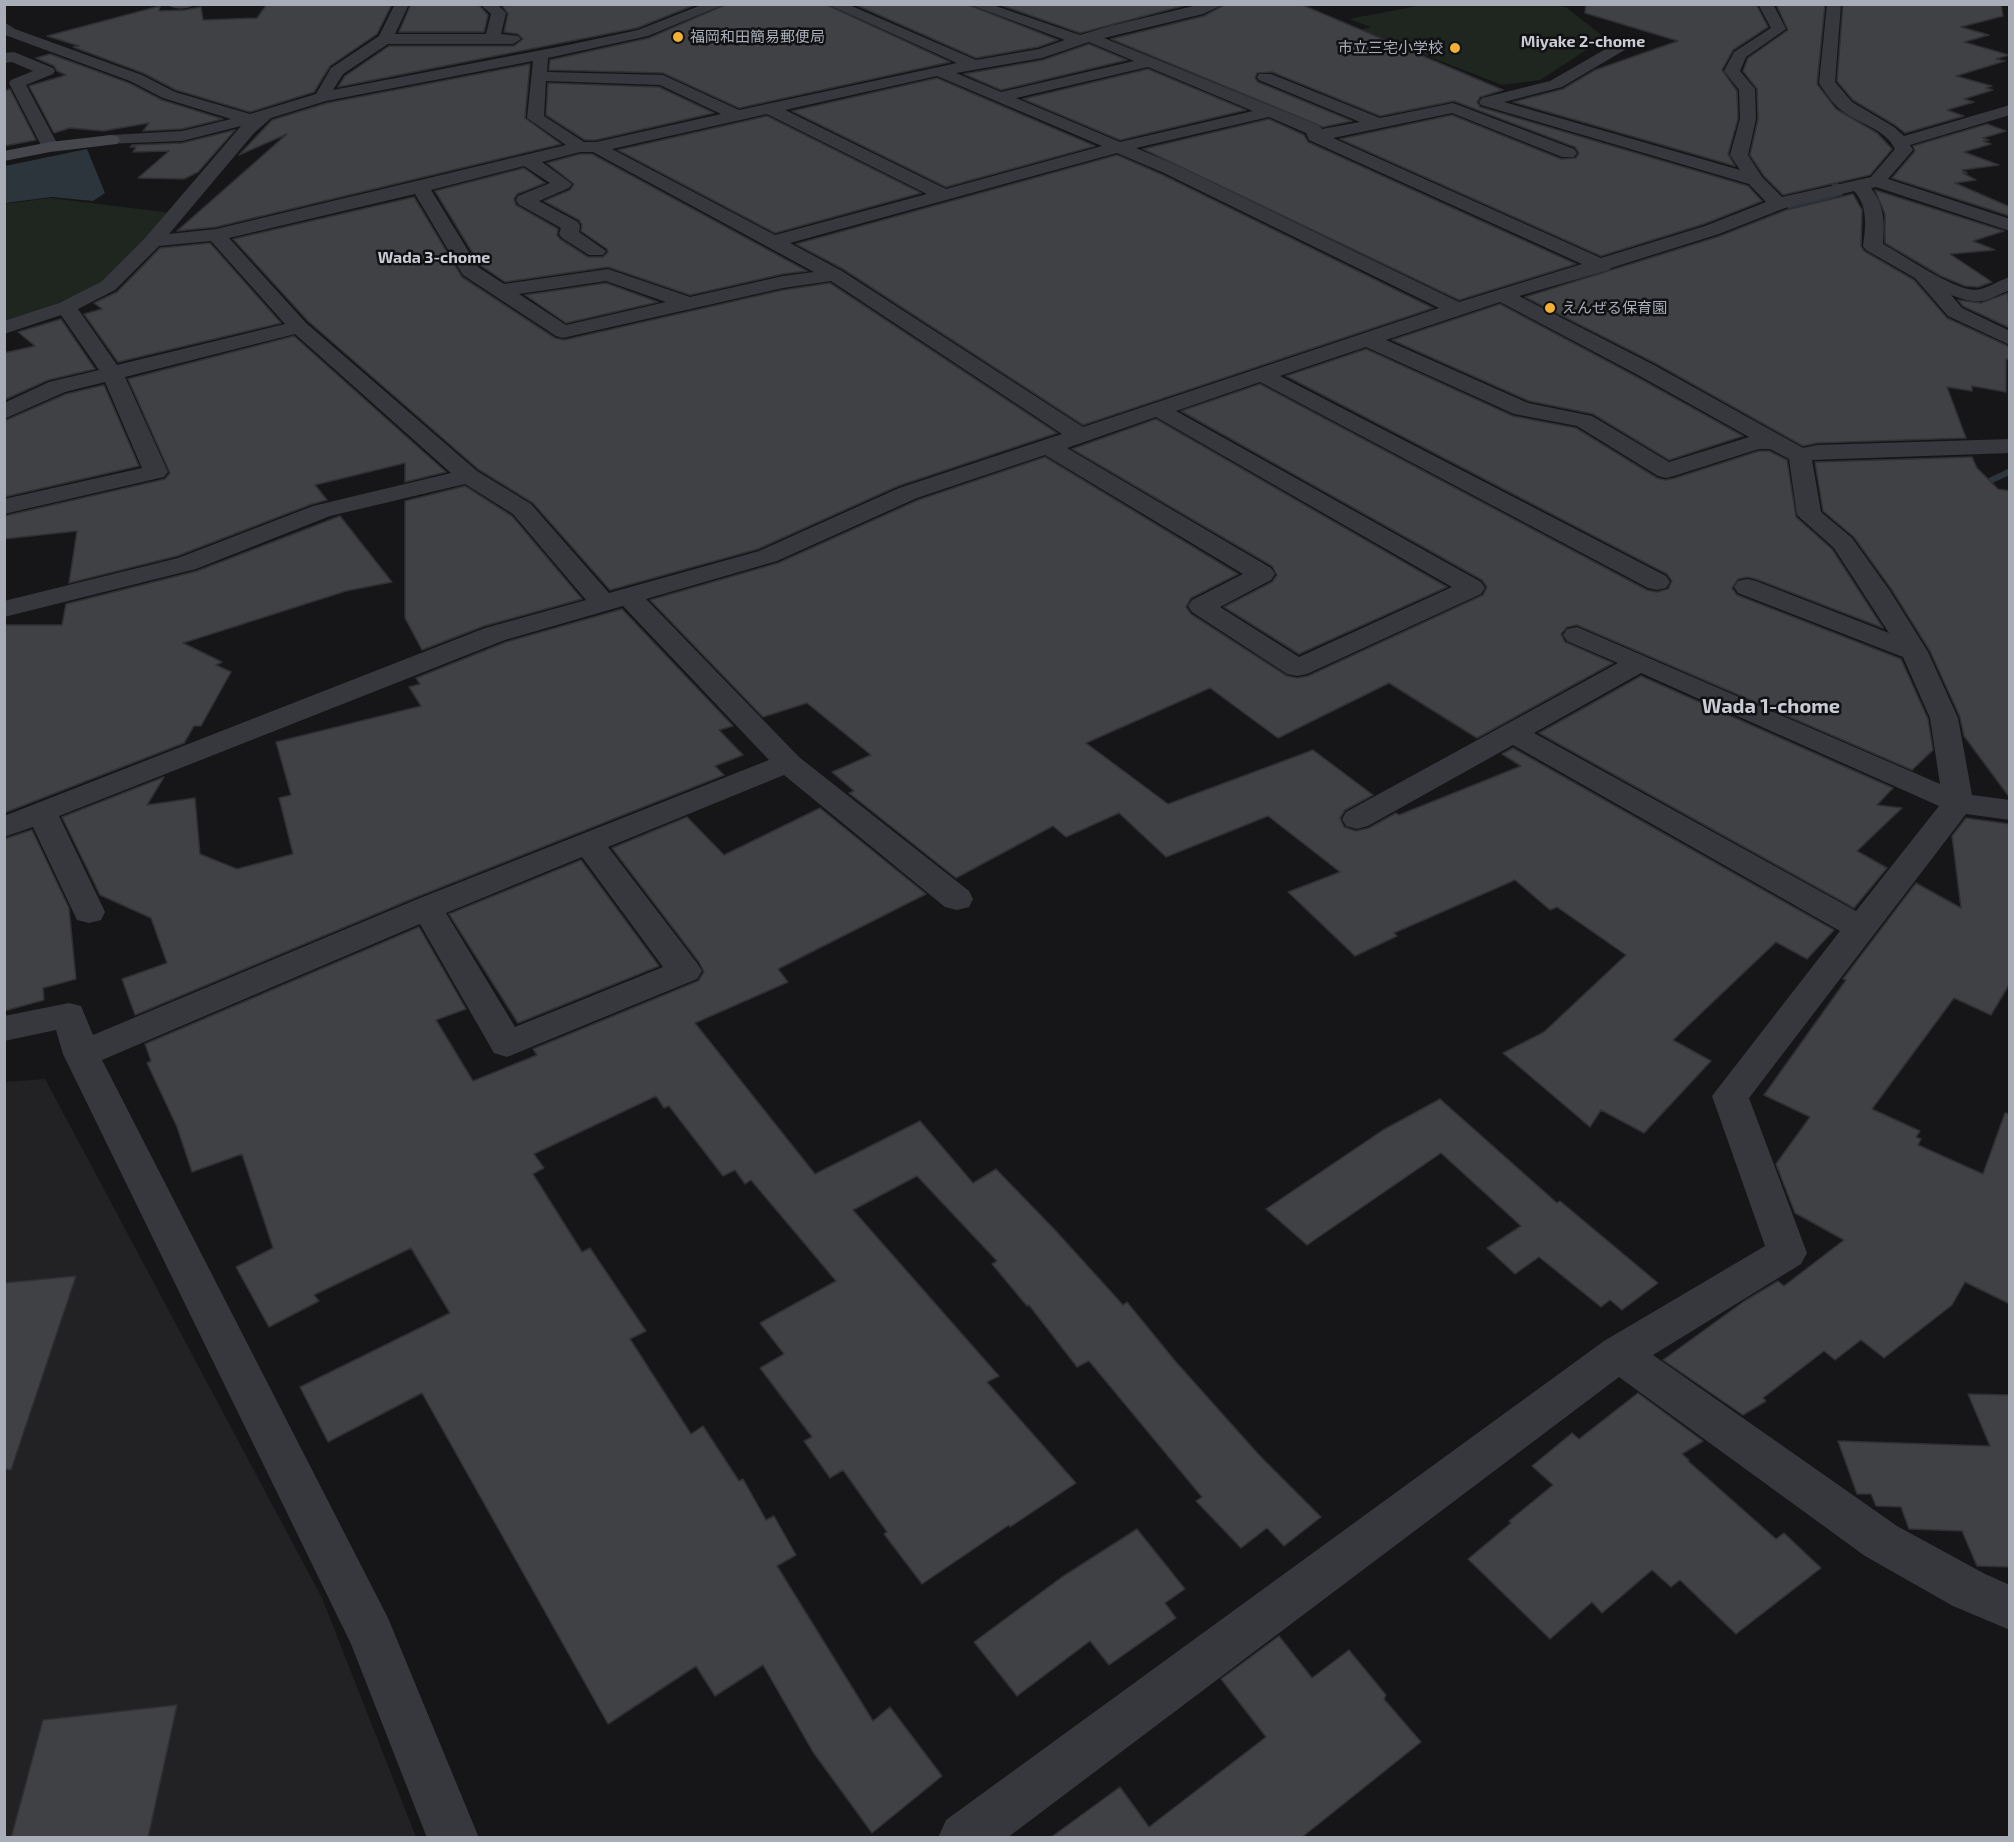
<!DOCTYPE html>
<meta charset="utf-8">
<style>
body{margin:0}
#map{position:relative;width:2014px;height:1842px;overflow:hidden;background:#161618;font-family:"Exo 2",sans-serif}
canvas{display:block}
.frame{position:absolute;inset:0;border:6px solid #a8adb8;pointer-events:none}
</style>
<div id="map">
<canvas width="2014" height="1842"></canvas>
<div class="frame"></div>
</div>
<script>
const c = document.querySelector('canvas').getContext('2d');
c.lineJoin = 'round';
function paint(path, color) {
  c.fillStyle = color;
  c.fill(path, 'evenodd');
}
function strokePath(path, color, width, dash) {
  c.strokeStyle = color;
  c.lineWidth = width;
  c.lineCap = dash ? 'butt' : 'round';
  c.setLineDash(dash || []);
  c.stroke(path);
}
function drawText(font, color, halo, rows, align = 'center') {
  c.font = font + ' "Exo 2","Noto Sans JP",sans-serif';
  c.lineWidth = 5;
  c.setLineDash([]);
  c.textBaseline = 'middle';
  c.strokeStyle = halo;
  c.fillStyle = color;
  for (const [text, x, y, turn = 0] of rows) {
    c.save();
    c.translate(x, y);
    c.rotate((+turn || 0) * Math.PI / 180);
    c.textAlign = isNaN(turn) ? turn : align;
    if (halo) c.strokeText(text, 0, 0);
    c.fillText(text, 0, 0);
    c.restore();
  }
}
const built = new Path2D(`
 M45 1079 322 1598 416 1837 5 1838V1082Z`);
const green = new Path2D(`
 M1423 5H1557L1567 8 1605 38 1540 80 1502 85 1361 30 1371 27 1349 19Z
 M51 198 171 213 102 284 46 308 5 321 4 204Z`);
const water = new Path2D(`
 M87 149 105 193 93 201 52 197 5 203V166Z`);
const stream = new Path2D(`
 M1822 173 1837 180 1843 195 1796 209 1808 221 1801 223 1788 210V206L1826 193H1835L1830 181 1818 175Z
 M2010 468V475L1979 489H1971L1970 487Z`);
const building = new Path2D(`
 M267 4H392L377 34 330 66 314 92 250 112 176 90 143 73 73 47 79 46 47 36 160 6 159 11 185 10 201 7 203 20 257 18Z
 M411 4H478L488 15 484 32H399Z
 M501 4H697L637 28 338 87 345 76 389 46H514L523 39 518 34 504 32 508 14Z
 M727 4H825L950 62 739 108 663 73 549 70 550 60 649 38Z
 M854 4H966L1058 40 1038 47 976 58Z
 M998 4H1190L1080 33Z
 M1226 4H1300L1503 90 1480 97 1477 102 1480 107 1748 186 1762 201 1704 224 1601 256 1340 139 1452 115 1561 159 1576 158 1579 153 1575 147 1454 101 1380 116 1272 72 1257 73 1255 78 1258 82 1352 121 1323 127 1111 39 1204 16Z
 M1586 4H1756L1768 27 1733 50 1722 70 1737 91 1738 119 1728 154 1735 166 1513 102 1563 89 1595 70 1678 41 1585 13Z
 M1776 4H1825L1817 84 1836 109 1877 133 1892 149 1870 175 1783 195 1764 176 1750 155 1758 119 1757 89 1743 71 1748 58 1788 30Z
 M1843 4H2001L2003 16 1961 27 1989 35 1964 42 2009 55 1996 59 2005 61 1956 76 1992 86 1986 88 1993 90 1964 99 1974 102 1947 110 1964 116 1905 133 1895 125 1853 100 1837 81Z
 M1089 44 1127 60 1001 90 964 74 1043 60Z
 M50 54 129 83 162 100 223 119 182 129 143 131 149 123 103 131 70 128 54 133 29 86 66 75 57 71 54 66 36 58Z
 M530 64 525 118 561 144 216 227 177 231 287 134 239 155 272 120 327 103Z
 M1148 69 1246 110 1120 140 1023 99Z
 M937 78 1095 146 946 187 792 111Z
 M548 83 659 87 714 113 596 140H585L546 115Z
 M10 89 36 140 4 146V91Z
 M767 116 921 193 775 233 618 150Z
 M1269 119 1304 135 1308 142 1576 264 1459 300 1143 149Z
 M1987 124 2006 131 1983 138 1989 140 1983 141 1991 144 1964 152 1999 165 1962 170 1967 173H1963L1976 180 1955 183 2010 207V216L1892 178 1915 151 1913 146Z
 M235 130 198 172 184 179 138 178 169 151 133 152 136 147H130L132 145 182 143Z
 M580 154H592L807 271 783 274 690 295 608 267 505 282 480 265 435 191 524 168 545 183 517 194 514 199 516 205 558 229 557 235 560 239 588 257H603L608 252 607 249 581 231 582 225 579 220 544 201 570 190 574 184 547 163Z
 M1117 155 1163 175 1433 308 1083 425 843 269 796 244Z
 M1875 190 2004 231 1973 241 1995 250 1950 254 1992 282 1978 287 1965 286 1941 276 1885 243V214Z
 M1853 194 1862 210 1861 246 1864 251 1914 280 1947 318 2010 347V360L2006 359V392L1972 386V391L1947 387 1966 438 1817 443 1803 446 1655 363 1525 297 1720 236 1786 210Z
 M414 197 462 277 555 338 564 340 783 290 830 283 1057 433 898 486 758 549 610 590 533 503 478 469 308 321 233 239Z
 M210 243 281 323 118 362 84 314 102 309 94 303 117 292 160 248Z
 M606 283 658 302 566 323 525 295Z
 M2008 293 2010 328 1963 306 1958 300 1981 303Z
 M1500 304 1637 377 1743 436 1669 460 1593 414 1529 401 1392 340Z
 M61 319 95 369 48 380 4 400V353L35 346 18 332Z
 M294 336 446 472 405 482V463L315 485 327 500 312 504 177 556 69 583 77 531 4 539V516L165 479 170 473 128 379Z
 M1366 349 1513 416 1576 428 1657 478 1665 480 1675 478 1759 451H1769L1787 460 1796 517 1832 549 1883 628 1756 579 1747 577 1738 579 1732 588 1737 595 1901 659 1928 719 1933 750 1912 770 1577 625 1567 627 1561 634 1565 642 1613 663 1477 738 1389 683 1278 738 1210 688 1086 743 1168 804 1313 750 1373 795 1345 810 1340 818 1344 827 1356 831 1369 828 1396 813 1399 815 1521 766 1502 754 1513 748 1834 930 1807 959 1776 942 1673 1040 1711 1061 1644 1133 1601 1110 1590 1127 1503 1053 1544 1032 1626 955 1557 907 1550 910 1515 880 1394 933 1397 936 1355 956 1288 892 1340 872 1268 816 1166 857 1119 813 1066 837 1053 826 956 878 849 793 854 791 832 772 871 755 807 703 763 717 650 600 778 563 918 500 1045 457 1238 574 1191 598 1186 607 1191 614 1287 676 1297 678 1308 676 1483 595 1487 587 1482 580 1181 411 1260 384 1647 590 1657 592 1668 589 1672 581 1667 574 1286 376Z
 M104 385 139 466 4 497V421L66 394Z
 M1156 419 1447 587 1299 654 1224 607 1272 582 1277 575 1272 566 1072 449Z
 M1972 457 1977 468 1998 489 2010 491V798L1964 736 1960 717 1930 651 1892 590 1854 537 1823 511 1815 462Z
 M465 486 512 516 582 599 484 626 422 650 405 618V501Z
 M340 516 392 582 346 591 183 643 222 662 216 665 231 672 201 726H194L184 743 4 813V625H62L66 604 197 571Z
 M622 609 733 726 719 730 743 755 715 766 724 775 414 898 135 1015 122 979 167 963 151 918 100 895 62 817 164 777 147 805 195 798 200 854 237 869 293 854 279 798 291 795 276 742 421 706 409 687 420 684 416 678 506 642Z
 M1641 676 1893 788 1877 805 1902 808 1857 851 1887 868 1854 908 1539 733Z
 M820 808 926 894 778 969 788 982 695 1023 815 1174 920 1121 973 1183 996 1169 1055 1230 1123 1305 1127 1302 1176 1362 1260 1456 1321 1517 1284 1546 1267 1528 1241 1548 1196 1501 1202 1497 1089 1361 1077 1367 1029 1305 1027 1306 992 1264 997 1261 917 1176 853 1210 999 1376 987 1382 1076 1483 1010 1527 1009 1525 922 1584 884 1534 887 1532 843 1470 830 1478 804 1441 812 1437 760 1368 784 1354 760 1323 836 1281 751 1180 745 1184 735 1170 723 1176 669 1106 664 1108 656 1096 534 1154 544 1168 533 1174 582 1252 590 1248 646 1331 630 1339 691 1434 703 1426 739 1481 743 1479 766 1520 774 1516 796 1555 777 1566 873 1721 890 1707 942 1776 872 1833 813 1752 763 1665 715 1696 696 1666 608 1724 422 1393 328 1442 300 1387 450 1313 411 1248 314 1295 319 1301 269 1327 236 1267 273 1248 242 1154 192 1172 177 1127 147 1063 151 1061 145 1044 419 927 466 1009 436 1020 473 1081 537 1055 533 1049 698 981 704 972 699 962 612 848 687 817 724 855Z
 M1966 818 2010 824V983L1991 1015 1954 998 1872 1109 1920 1131 1916 1137 1921 1139 1918 1145 1983 1174 2005 1113 2010 1114V1304L1965 1282 1952 1305 1884 1358 1861 1340 1835 1360 1824 1351 1763 1398 1766 1401 1743 1415 1663 1360 1743 1302 1778 1281 1784 1286 1844 1240 1795 1213 1776 1164 1810 1117 1764 1095 1846 980 1843 979 1916 883 1961 908 1952 836Z
 M32 830 69 908 76 979 43 988 44 1000 4 1011V839Z
 M581 860 659 966 518 1023 449 914Z
 M1440 1099 1557 1203 1560 1201 1658 1283 1622 1310 1610 1300 1601 1307 1539 1257 1515 1274 1487 1248 1521 1226 1441 1153 1307 1245 1266 1209 1383 1130Z
 M76 1276 11 1470 4 1469V1283Z
 M1638 1393 1703 1441 1682 1454 1689 1460 1688 1461 1776 1539 1784 1533 1821 1568 1736 1634 1680 1580 1671 1587 1652 1570 1602 1613 1592 1602 1550 1639 1468 1559 1511 1523 1509 1521 1553 1485 1532 1466 1572 1433 1579 1439Z
 M1968 1394 2010 1395V1567L1977 1566 1962 1531 1909 1529 1901 1507 1876 1506 1871 1494H1857L1838 1441 1990 1446Z
 M1137 1529 1185 1589 1165 1603 1176 1618 1109 1665 1090 1641 1017 1696 974 1642 1062 1577Z
 M1279 1636 1312 1678 1349 1650 1386 1695 1384 1699 1421 1742 1301 1838H1050L1120 1787 1149 1827 1266 1737 1221 1679Z
 M177 1705 148 1838H11L43 1720Z`);
const street = new Path2D(`
 M167 4H195C189 10 173 10 167 4Z
 M395 4H409L395 34H486L491 14 480 4H497L506 13 501 34 518 36 521 39 513 44H388L343 74 333 90 568 45 638 30 704 4H725L648 36 548 58 547 72 663 75 739 110 957 63 827 4H847L976 60 1039 49 1065 40 968 4H990L1080 35 1110 26 1202 4H1224L1203 14 1104 38 1320 126 1322 129 1360 122 1259 80 1257 77 1259 74H1271L1380 118 1453 103 1574 149 1577 153 1574 157H1562L1452 113 1333 138 1601 258 1705 226 1766 202 1749 184 1481 105 1479 102 1482 98 1550 81 1623 39H1633L1636 42 1633 45 1562 87 1504 102 1740 170 1730 155 1740 119 1739 90 1724 71 1734 52 1771 28 1758 4H1773L1786 29 1746 57 1740 71 1755 89 1756 119 1748 155 1762 177 1782 197 1871 177 1895 149C1885 128 1858 124 1841 110 1832 103 1825 92 1819 83L1827 4H1841L1835 82 1852 102 1894 127 1904 136 2010 105V115L1910 145 1913 150 1888 179 2010 219V231L1876 187 1871 188C1884 205 1885 222 1883 244 1905 256 1950 288 1974 290 1985 290 1999 280 2010 277V290C1981 302 1982 306 1951 295L1962 308 2010 331V345L1948 316 1915 278 1866 250 1863 246C1866 226 1868 206 1854 191L1785 208 1719 234 1611 268 1609 270 1519 296 1654 365 1803 448 1817 445 2010 439V453L1812 460 1821 512 1852 538 1890 591 1928 652 1958 718 1972 795 2010 800V820L1966 814 1749 1098 1807 1253 1801 1264 1653 1355 1897 1526 1985 1574 2010 1585V1630L1953 1606 1865 1556 1619 1377 1007 1838H938L946 1820 1604 1341 1765 1246 1712 1096 1840 931 1513 745 1368 826 1357 829 1346 826 1342 819 1346 812 1618 663 1567 641 1563 635 1567 629 1577 627 1940 784 1930 718 1903 657 1738 593 1734 587 1738 581 1747 579 1756 581 1889 633 1834 548 1797 515 1789 459 1770 449H1759L1674 476 1666 478 1658 476 1577 426 1514 414 1366 347 1280 376 1666 576 1670 582 1666 588 1657 590 1648 588 1260 382 1176 411 1481 582 1485 588 1481 594 1307 674 1297 676 1287 674 1192 612 1188 606 1192 600 1243 574 1045 455 917 498 777 561 646 599 799 757 969 891 973 899 969 907 957 910 945 907 784 775 608 847 697 963 702 971 697 979 507 1057 494 1053 420 924 102 1060 388 1618 479 1838H427L351 1644 63 1054 56 1030 4 1041V1016L69 1003 81 1006 93 1035 415 900 769 760 623 606 505 640 59 816 105 912 101 920 89 923 77 920 33 827 4 837V816L485 628 586 600 513 514 465 484 330 516 196 569 4 617V601L178 558 313 506 451 473 295 334 125 377 168 472 164 477 4 514V499L142 468 105 382 65 392 4 419V403L49 382 99 370 61 315 4 334V321L59 303 101 282 146 237 241 126 182 141 105 144 102 140 105 136 111 135 182 131 231 119 163 98 130 81 5 35 4 22 15 29 142 75 175 92 250 114 316 94 331 68 379 36ZM1089 42 1134 61 1001 92 956 73 1042 58ZM533 61 527 118 566 145 216 229 169 234 254 133 271 118 326 101ZM1148 67 1253 111 1120 142 1016 98ZM937 76 1102 146 946 189 785 110ZM546 81 660 85 721 114 596 142H584L544 116ZM767 114 927 194 775 235 612 149ZM1269 117 1306 133 1309 140 1582 264 1459 302 1176 165 1136 148ZM580 152H593L814 272 783 276 690 297 608 269 504 284 478 267 431 190 524 166 550 183 518 196 516 200 518 204 561 228 559 234 562 238 589 255H603L606 251 579 232 580 226 578 222 539 201 569 188 572 184 542 162ZM1117 153 1164 173 1439 308 1083 427 842 271 790 243ZM415 194 463 275 556 336 563 338 783 288 831 281 1062 434 899 488 759 551 609 593 531 504 477 471 306 323 229 238ZM211 241 285 324 117 365 78 309 115 290 159 246ZM606 281 666 302 566 325 519 294ZM1500 302 1638 375 1749 437 1669 462 1592 416 1528 403 1386 340ZM1156 417 1452 587 1299 657 1220 607 1271 580 1275 574 1271 568 1067 448ZM1641 673 1939 806 1856 911 1534 733ZM582 857 663 967 515 1027 446 913Z
 M14 52 53 68 55 71 53 74 26 85 59 147 56 151H44L9 83 11 80 33 71 12 62 4 63V53Z`);
const secondary = new Path2D(`
 M111 135 117 136 120 140 117 144 50 152 4 161V151L50 142Z`);
const markers = [
 [678,37,6,"#f2b134"],
 [1455,48,6,"#f2b134"],
 [1550,308,6,"#f2b134"]
];
const farPoinames = [
 ["福岡和田簡易郵便局",690,37],
 ["市立三宅小学校",1443,48,"right"],
 ["えんぜる保育園",1562,308]
];
const farNeighbourhoodnames = [
 ["Miyake 2-chome",1583,42],
 ["Wada 3-chome",434,258]
];
const neighbourhoodNames = [
 ["Wada 1-chome",1771,706]
];
paint(built, '#222225');
paint(green, '#1e261f');
paint(water, '#2c353c');
paint(stream, '#2c353c');
paint(building, '#404145');
strokePath(building, '#303034', 1.5);
paint(street, '#37383d');
paint(secondary, '#45474d');
for (const [x, y, r, color] of markers) {
  const dot = new Path2D();
  dot.arc(x, y, r, 0, 2 * Math.PI);
  c.fillStyle = color;
  c.fill(dot);
  strokePath(dot, '#111113', 2);
}
drawText('15px', '#a8adb8', '#111113', farPoinames, 'left');
drawText('bold 16px', '#c9ccd4', '#111113', farNeighbourhoodnames);
drawText('bold 20px', '#c9ccd4', '#111113', neighbourhoodNames);
</script>
